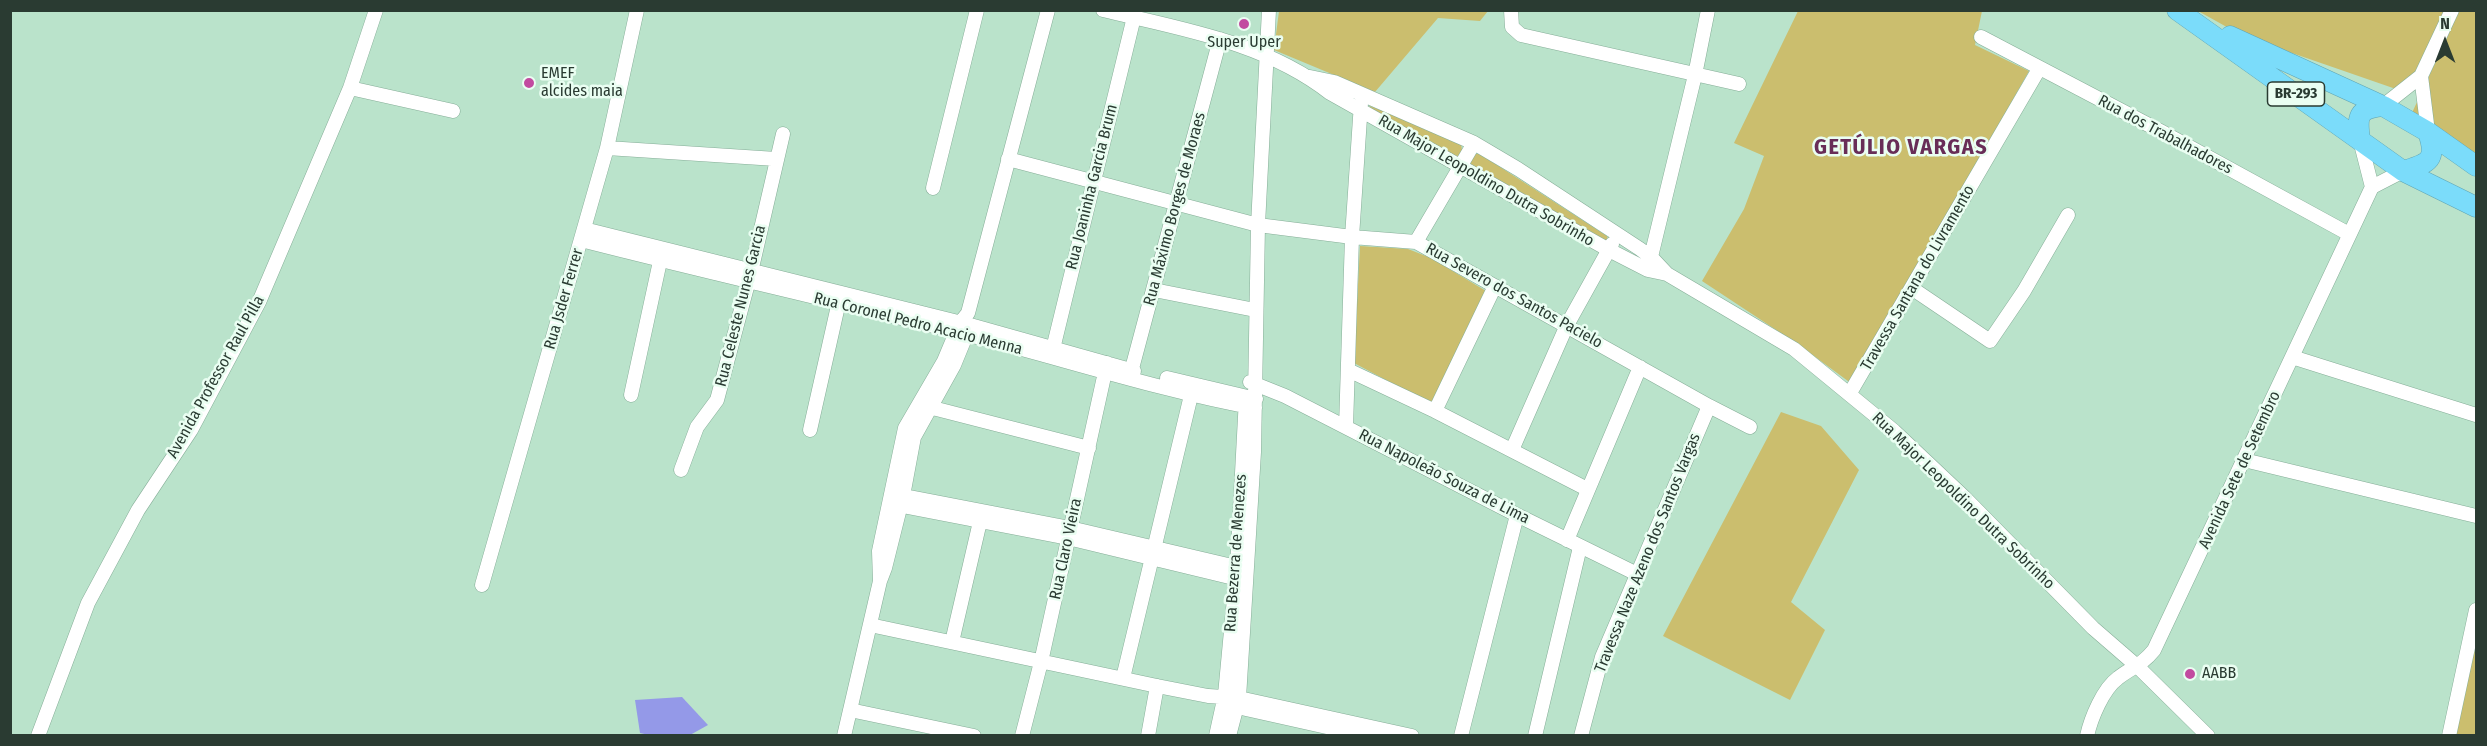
<!DOCTYPE html>
<meta charset="utf-8">
<style>
body{margin:0}
#map{position:relative;width:2487px;height:746px;overflow:hidden;background:#bae3cb;font-family:"Fira Sans Condensed",sans-serif}
canvas{display:block}
.frame{position:absolute;inset:0;border:12px solid #2a3b32;pointer-events:none}
.north{position:absolute;left:2415px;top:12px;width:60px;height:60px;-webkit-text-stroke:4px #eafef2;paint-order:stroke;rotate:0deg;font-size:16px;font-weight:700;line-height:24px;text-align:center;color:#2a3b32}
.north::after{content:'';display:block;margin:auto;width:21px;height:27px;background:#2a3b32;clip-path:polygon(50% 0,100% 100%,50% 72%,0 100%)}
</style>
<div id="map">
<canvas width="2487" height="746"></canvas>
<div class="frame"></div>
<div class="north">N</div>
</div>
<script>
const c = document.querySelector('canvas').getContext('2d');
c.lineJoin = 'round';
function paint(path, color) {
  c.fillStyle = color;
  c.fill(path, 'evenodd');
}
function strokePath(path, color, width, dash) {
  c.strokeStyle = color;
  c.lineWidth = width;
  c.lineCap = dash ? 'butt' : 'round';
  c.setLineDash(dash || []);
  c.stroke(path);
}
function drawText(font, color, halo, rows, align = 'center') {
  c.font = font + ' "Fira Sans Condensed",sans-serif';
  c.lineWidth = 5;
  c.setLineDash([]);
  c.textBaseline = 'middle';
  c.strokeStyle = halo;
  c.fillStyle = color;
  for (const [text, x, y, turn = 0] of rows) {
    c.save();
    c.translate(x, y);
    c.rotate((+turn || 0) * Math.PI / 180);
    c.textAlign = isNaN(turn) ? turn : align;
    if (halo) c.strokeText(text, 0, 0);
    c.fillText(text, 0, 0);
    c.restore();
  }
}
const green = new Path2D(`
 M1279 11H1488L1480 21 1438 18 1375 92 1274 50Z
 M1798 11H1982L1975 45 2029 71 1852 384 1799 345 1702 281 1744 209 1764 156 1734 143Z
 M2198 11H2445L2409 89 2393 88 2243 36Z
 M2459 11H2476V169L2405 128Z
 M1370 106 1456 139 1461 144 1462 150 1458 156 1452 155 1368 108Z
 M1475 154H1480L1607 236 1608 240 1605 243 1472 168 1469 159Z
 M1360 246 1408 249 1431 258 1486 291 1433 405 1354 363Z
 M1781 412 1821 426 1859 470 1791 602 1825 630 1790 700 1663 636Z
 M2476 639V735H2456Z`);
const water = new Path2D(`
 M682 697 708 725 690 735H649L640 733 635 700Z`);
const minor = new Path2D(`
 M1103 10C1181 29 1265 42 1330 93L1609 250 1648 270 1667 274
 M1511 10 1512 27 1521 35 1739 84
 M1981 37 2162 132 2349 234
 M2421 76 2428 132
 M1310 77 1334 82 1474 143 1518 169 1640 249 1652 258 1667 274 1794 349 1894 431 1964 497 2093 628 2138 667 2208 736
 M350 88 453 111
 M2383 106 2421 76 2452 10
 M2360 140 2372 187
 M607 148 776 159
 M1008 159 1258 225 1352 237 1416 242 1709 406 1750 427
 M933 188 977 10
 M584 229 970 325 1134 371
 M581 240C710 273 840 302 969 335 1064 359 1158 390 1255 408
 M1416 242 1474 143
 M1649 265 1695 75 1708 10
 M1913 289 1990 341 2024 291 2068 215
 M1154 290 1255 310
 M1052 353 1134 17
 M2292 357 2476 415
 M1348 370 1435 411 1587 489
 M1130 376 1220 39
 M1167 378 1256 399
 M1250 382 1285 396 1517 515 1637 574
 M1850 393 2039 69
 M631 395 662 252
 M921 405 1089 448
 M1435 411 1495 286
 M1346 427 1352 237 1361 103
 M810 430 840 297
 M1512 450 1567 325 1612 244
 M2244 460 2476 516
 M681 470 697 427 717 400 751 272 783 134
 M894 494 1070 528 1245 569
 M892 504 1068 538 1242 580
 M1567 540 1640 367
 M880 581 879 551 905 428 944 361 960 323 968 313 1048 10
 M482 585 607 148 637 10
 M870 625 1157 686 1208 696 1239 698 1412 736
 M952 642 982 513
 M1123 678 1193 387
 M1228 705 1367 736
 M850 710 974 736
 M38 736 88 603 138 510 191 430 259 302 350 88 376 10
 M844 736 880 581 885 568 903 496 914 437 954 365 970 326
 M1022 736 1041 662 1107 363
 M1148 736 1157 686
 M1216 736 1225 695 1237 567 1246 398
 M1229 736 1239 698 1254 452 1258 225 1269 10
 M1461 736 1517 515
 M1535 736 1580 547
 M1581 736 1602 657 1709 406
 M2087 736C2091 718 2103 689 2118 678 2132 667 2141 666 2154 650L2372 187 2403 171
 M2449 736 2476 610`);
const highway = new Path2D(`
 M2177 10 2403 171 2476 207
 M2230 36 2383 106 2428 132 2476 166
 M2360 140C2357 116 2357 109 2383 106
 M2403 171C2430 163 2437 160 2428 132`);
const markers = [
 [1244,24,6,"#c24ba0"],
 [529,83,6,"#c24ba0"],
 [2190,674,6,"#c24ba0"]
];
const shields = [
 [2296,94,57]
];
const shieldNames = [
 ["BR-293",2296,94]
];
const poiNames = [
 ["Super Uper",1244,43,"center"],
 ["EMEF",541,74],
 ["alcides maia",541,92],
 ["AABB",2202,674]
];
const streetNames = [
 ["Rua dos Trabalhadores",2165,135,28],
 ["Rua Major Leopoldino Dutra Sobrinho",1486,181,30],
 ["Rua Joaninha Garcia Brum",1092,187,-76],
 ["Rua Máximo Borges de Moraes",1175,209,-75],
 ["Travessa Santana do Livramento",1918,278,-60],
 ["Rua Severo dos Santos Pacielo",1514,296,29],
 ["Rua Jsder Ferrer",564,299,-74],
 ["Rua Celeste Nunes Garcia",741,306,-76],
 ["Rua Coronel Pedro Acacio Menna",918,324,14],
 ["Avenida Professor Raul Pilla",216,377,-61],
 ["Avenida Sete de Setembro",2240,470,-65],
 ["Rua Napoleão Souza de Lima",1444,477,27],
 ["Rua Major Leopoldino Dutra Sobrinho",1963,501,44],
 ["Rua Claro Vieira",1066,549,-78],
 ["Rua Bezerra de Menezes",1236,553,-86],
 ["Travessa Naze Azeno dos Santos Vargas",1648,553,-68]
];
const districtNames = [
 ["GETÚLIO VARGAS",1901,148]
];
paint(green, '#cbbe6e');
paint(water, '#9499e8');
strokePath(minor, '#86ae98', 15);
strokePath(highway, '#5fa4b4', 21);
strokePath(minor, '#fff', 14);
strokePath(highway, '#7bdcfa', 20);
for (const [x, y, r, color] of markers) {
  const dot = new Path2D();
  dot.arc(x, y, r, 0, 2 * Math.PI);
  c.fillStyle = color;
  c.fill(dot);
  strokePath(dot, '#eafef2', 2);
}
for (const [x, y, w] of shields) {
  const box = new Path2D();
  box.roundRect(x - w / 2, y - 12, w, 24, 4.5);
  c.fillStyle = '#eafef2';
  c.fill(box);
  strokePath(box, '#2a3b32', 1.5);
}
drawText('bold 15px', '#2a3b32', null, shieldNames);
drawText('16px', '#2a3b32', '#eafef2', poiNames, 'left');
drawText('16px', '#2a3b32', '#eafef2', streetNames);
c.letterSpacing = '1.5px';
drawText('bold 22px', '#682d57', '#eafef2', districtNames);
c.letterSpacing = '0px';
</script>
